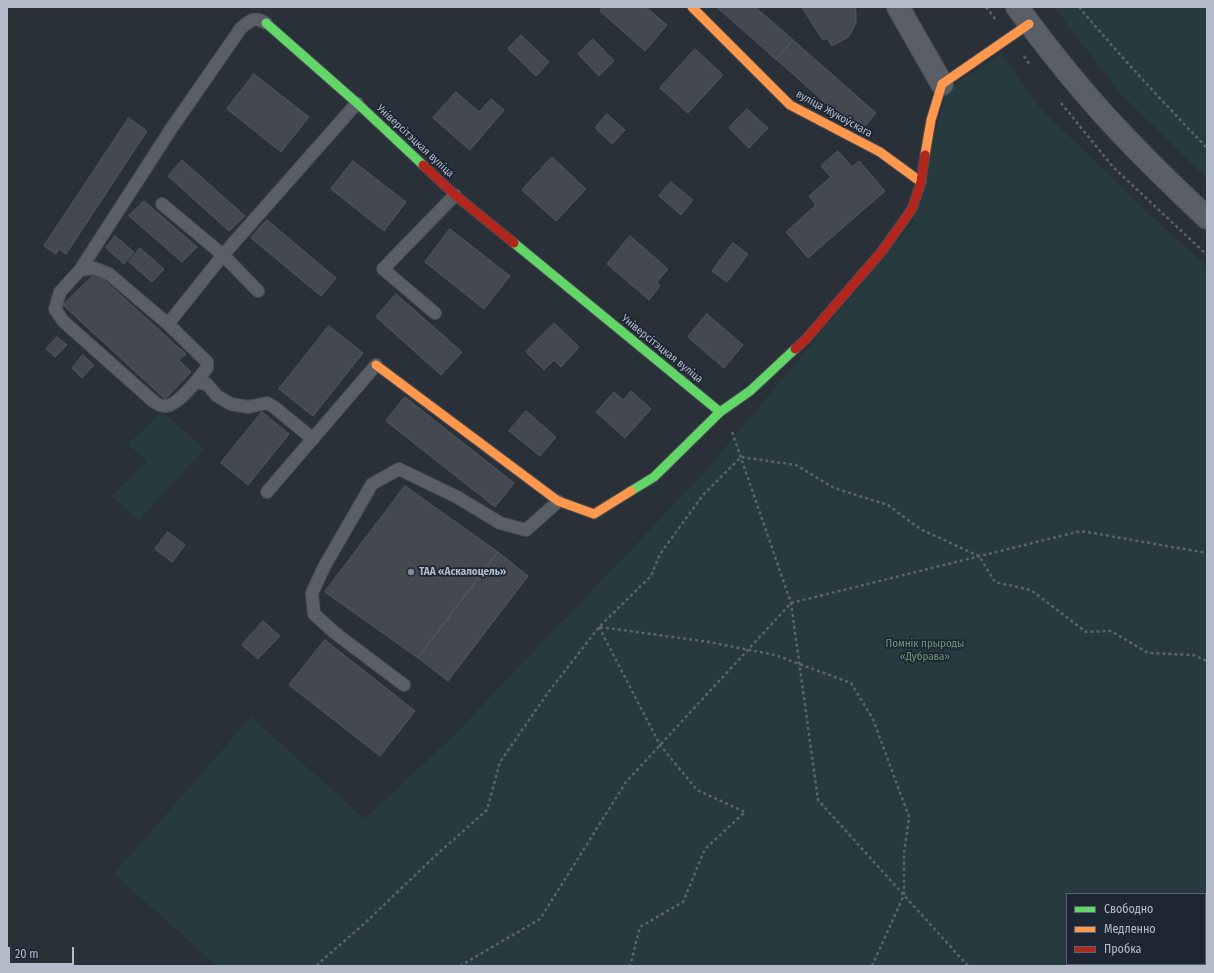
<!DOCTYPE html>
<meta charset="utf-8">
<style>
body{margin:0}
#map{position:relative;width:1214px;height:973px;overflow:hidden;background:#2a3038;font-family:"Fira Sans Condensed",sans-serif}
canvas{display:block}
.frame{position:absolute;inset:0;border:8px solid #b4bcc9;pointer-events:none}
.legend{position:absolute;left:1066px;top:893px;width:140px;height:72px;box-sizing:border-box;background:#1d2633;border:1px solid #59626f;margin:0;padding:5px 7px;list-style:none;font-size:12px;color:#b4bcc9}
.legend li{display:flex;align-items:center;gap:8px;height:20px}
.legend b{width:20px;border:1px solid #59626f}
.scale{position:absolute;left:8px;top:947px;width:66px;height:18px;box-sizing:border-box;border:2px solid #b4bcc9;border-top:0;padding-left:5px;font-size:12px;line-height:14px;white-space:nowrap;color:#b4bcc9;-webkit-text-stroke:3px #1d2633;paint-order:stroke}
</style>
<div id="map">
<canvas width="1214" height="973"></canvas>
<div class="frame"></div>
<ul class="legend">
<li><b style="height:5px;background:#63d668"></b>Свободно</li>
<li><b style="height:5px;background:#ff974d"></b>Медленно</li>
<li><b style="height:5px;background:#b3261e"></b>Пробка</li>
</ul>
<div class="scale">20 m</div>
</div>
<script>
const c = document.querySelector('canvas').getContext('2d');
c.lineJoin = 'round';
function paint(path, color) {
  c.fillStyle = color;
  c.fill(path, 'evenodd');
}
function strokePath(path, color, width, dash) {
  c.strokeStyle = color;
  c.lineWidth = width;
  c.lineCap = dash ? 'butt' : 'round';
  c.setLineDash(dash || []);
  c.stroke(path);
}
function drawText(font, color, halo, rows, align = 'center') {
  c.font = font + ' "Fira Sans Condensed",sans-serif';
  c.lineWidth = 3.5;
  c.setLineDash([]);
  c.textBaseline = 'middle';
  c.strokeStyle = halo;
  c.fillStyle = color;
  for (const [text, x, y, turn = 0] of rows) {
    c.save();
    c.translate(x, y);
    c.rotate((+turn || 0) * Math.PI / 180);
    c.textAlign = isNaN(turn) ? turn : align;
    if (halo) c.strokeText(text, 0, 0);
    c.fillText(text, 0, 0);
    c.restore();
  }
}
const green = new Path2D(`
 M1054 7H1207V179L1121 94Z
 M1001 54 1040 108 1151 216 1207 266V966H217L114 874 251 717 365 819 456 733 704 473 912 223 947 89ZM1067 894H1205V964H1067Z
 M162 411 204 449 139 520 112 496 147 462 128 444Z`);
const building = new Path2D(`
 M603 7H646L667 25 645 51 600 11Z
 M717 7H755L793 40 776 59Z
 M802 7H855L856 12V23L851 33 848 37 832 46 827 38 823 40Z
 M521 35 549 62 536 76 508 49Z
 M593 39 614 61 599 76 578 54Z
 M793 40 876 113 859 133 776 59Z
 M695 49 723 75 688 113 660 88Z
 M254 74 309 117 281 152 227 109Z
 M456 92 479 112 491 99 504 110 470 150 433 118Z
 M747 109 768 128 749 148 729 128Z
 M607 114 625 130 612 144 595 128Z
 M129 118 147 131 66 254 59 249 56 254 44 246Z
 M838 151 852 167 859 161 885 191 808 258 786 232 816 205 809 196 831 177 821 166Z
 M552 157 586 189 556 221 522 190Z
 M182 160 245 216 229 231 168 176Z
 M353 161 406 202 384 231 331 189Z
 M671 182 693 200 681 215 659 196Z
 M144 201 197 247 182 262 129 216Z
 M267 220 336 278 321 296 251 238Z
 M450 229 510 276 484 309 425 262Z
 M115 236 134 252 124 264 106 248Z
 M630 236 668 269 657 282 660 286 649 300 607 264Z
 M733 243 748 254 727 282 712 271Z
 M140 248 164 269 152 282 129 262Z
 M96 273 186 354 179 360 191 372 165 399 63 305Z
 M396 294 462 352 441 375 376 317Z
 M707 314 743 345 724 368 688 337Z
 M554 323 579 347 561 367 554 360 544 370 526 352Z
 M329 326 363 353 313 416 279 389Z
 M57 337 67 345 55 357 46 349Z
 M83 355 94 365 82 378 72 368Z
 M631 391 651 409 625 438 596 412 614 392 623 400Z
 M405 397 514 483 495 507 386 421Z
 M526 411 556 437 540 456 509 431Z
 M262 412 289 434 248 485 221 463Z
 M405 486 498 552 418 658 325 592Z
 M168 532 185 545 172 562 155 549Z
 M498 552 528 576 448 681 418 658Z
 M263 621 280 636 258 659 242 645Z
 M325 640 415 711 380 756 289 685Z`);
const path = new Path2D(`
 M986 7 996 20
 M1079 7C1120 56 1163 102 1207 148
 M1024 56 1030 65
 M1061 103 1113 167 1207 255
 M732 432 791 603 818 800 968 966
 M599 627 660 745 697 790 745 812 705 849 683 902 640 927 630 966
 M600 627 709 642 775 655 851 683 873 719 909 817 904 853V895L872 966
 M317 966 319 963 365 923 433 858 487 810 500 762 547 694 599 627 651 576 660 554 703 495 741 457 796 465 834 488 888 505 920 529 979 556 995 582 1031 590 1086 632 1111 631 1148 653 1193 655 1207 661
 M460 966 540 919 626 782 791 603 1081 531 1207 553`);
const lane = new Path2D(`
 M162 204 223 255 258 291
 M94 268 109 274 168 324 207 362V368C199 378 178 406 165 406 160 406 157 404 153 401L63 321 55 309 60 292 80 270Z
 M80 270 171 129 241 28C251 20 254 16 266 23
 M435 313 383 269 455 195
 M168 324 223 255 357 103
 M196 382 207 384 217 396 231 404 248 407 267 403 274 407 313 439
 M267 492 376 365
 M404 685 335 633 314 614 312 593 324 567 372 484 399 469 457 497 500 523 526 530 552 507 558 501`);
const street = new Path2D(`
 M898 7 942 84
 M1017 7C1045 45 1075 83 1107 118 1139 153 1173 186 1207 218`);
const fast = new Path2D(`
 M266 23 357 103 423 165
 M514 243 720 412
 M631 491 654 477 720 412 750 391 795 349`);
const slow = new Path2D(`
 M692 7 790 105 880 152 921 182
 M925 155 931 120 942 84 1029 24
 M376 365 558 501 594 514 631 491`);
const jam = new Path2D(`
 M423 165 455 195 514 243
 M795 349 806 339 882 251 912 209 921 182 925 155`);
const markers = [
 [411,572,4,"#848b96"]
];
const streetNames = [
 ["вуліца Жукоўскага",834,114,29],
 ["Універсітэцкая вуліца",415,141,43],
 ["Універсітэцкая вуліца",662,349,39]
];
const poiNames = [
 ["ТАА «Аскалоцель»",419,572]
];
const parkNames = [
 ["Помнік прыроды",925,644],
 ["«Дубрава»",925,657]
];
paint(green, '#273a3e');
paint(building, '#444950');
strokePath(building, '#52575f', 1);
strokePath(lane, '#484c53', 14);
strokePath(street, '#484c53', 24);
strokePath(fast, '#484c53', 11);
strokePath(slow, '#484c53', 11);
strokePath(jam, '#484c53', 11);
strokePath(path, '#5d636a', 2.5, [3, 3]);
strokePath(lane, '#5a5e66', 12);
strokePath(street, '#5a5e66', 22);
strokePath(fast, '#63d668', 9);
strokePath(slow, '#ff974d', 9);
strokePath(jam, '#b3261e', 9);
for (const [x, y, r, color] of markers) {
  const dot = new Path2D();
  dot.arc(x, y, r, 0, 2 * Math.PI);
  c.fillStyle = color;
  c.fill(dot);
  strokePath(dot, '#1d2633', 1.5);
}
drawText('11px', '#b4bcc9', '#1d2633', streetNames);
drawText('bold 11px', '#b4bcc9', '#1d2633', poiNames, 'left');
drawText('11px', '#6b9a76', '#1d2633', parkNames);
</script>
